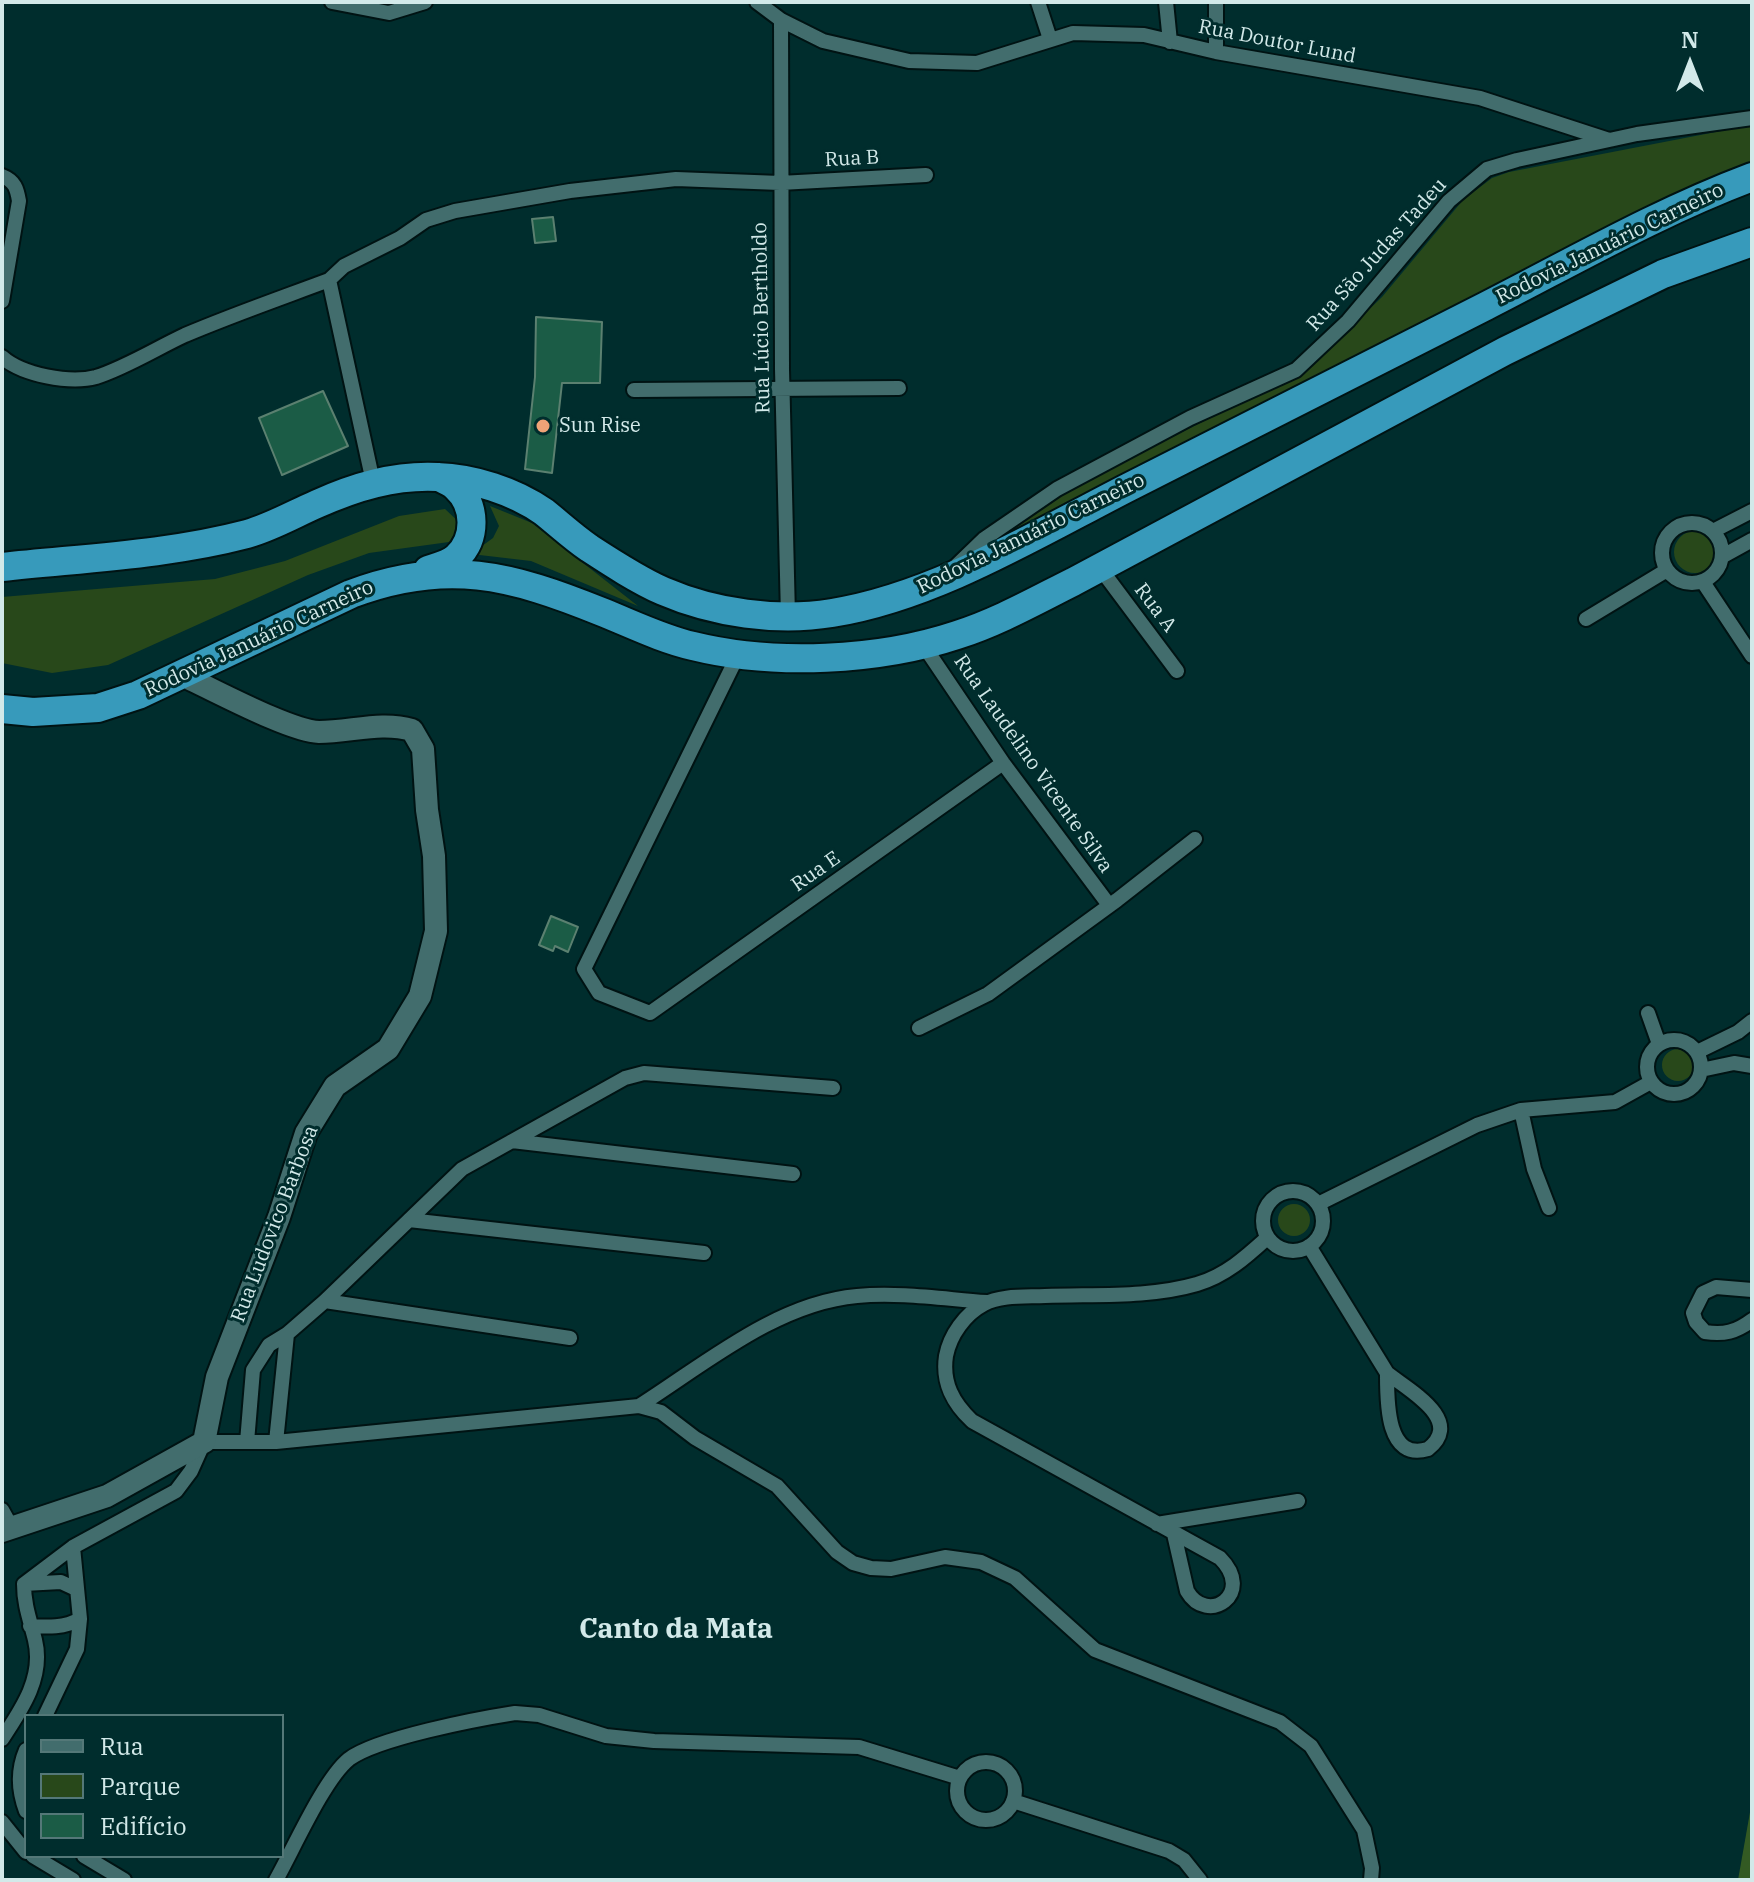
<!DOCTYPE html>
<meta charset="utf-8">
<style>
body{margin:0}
#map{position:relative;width:1754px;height:1882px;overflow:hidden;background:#002d2d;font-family:"IBM Plex Serif",serif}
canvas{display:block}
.frame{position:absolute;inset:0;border:4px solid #d2e9e9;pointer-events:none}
.legend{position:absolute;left:24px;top:1714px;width:260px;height:144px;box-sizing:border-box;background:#002d2d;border:2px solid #547878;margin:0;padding:10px 14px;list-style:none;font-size:24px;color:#d2e9e9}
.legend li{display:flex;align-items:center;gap:16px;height:40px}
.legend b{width:40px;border:2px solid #547878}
.north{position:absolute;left:1650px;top:24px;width:80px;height:80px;-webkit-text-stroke:6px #002d2d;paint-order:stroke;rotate:0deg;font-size:22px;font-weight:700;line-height:32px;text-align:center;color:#d2e9e9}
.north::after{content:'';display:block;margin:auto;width:28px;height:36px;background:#d2e9e9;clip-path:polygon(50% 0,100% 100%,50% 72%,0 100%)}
</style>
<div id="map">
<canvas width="1754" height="1882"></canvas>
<div class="frame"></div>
<ul class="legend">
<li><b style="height:10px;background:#426d6d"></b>Rua</li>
<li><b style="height:22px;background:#28481a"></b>Parque</li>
<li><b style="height:22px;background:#1b5c46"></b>Edifício</li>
</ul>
<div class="north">N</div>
</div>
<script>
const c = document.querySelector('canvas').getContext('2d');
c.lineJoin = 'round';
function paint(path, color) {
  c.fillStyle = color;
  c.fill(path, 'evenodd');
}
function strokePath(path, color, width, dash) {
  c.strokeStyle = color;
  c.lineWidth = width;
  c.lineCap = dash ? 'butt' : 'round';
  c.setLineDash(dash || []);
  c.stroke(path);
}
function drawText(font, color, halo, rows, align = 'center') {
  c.font = font + ' "IBM Plex Serif",serif';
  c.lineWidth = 6;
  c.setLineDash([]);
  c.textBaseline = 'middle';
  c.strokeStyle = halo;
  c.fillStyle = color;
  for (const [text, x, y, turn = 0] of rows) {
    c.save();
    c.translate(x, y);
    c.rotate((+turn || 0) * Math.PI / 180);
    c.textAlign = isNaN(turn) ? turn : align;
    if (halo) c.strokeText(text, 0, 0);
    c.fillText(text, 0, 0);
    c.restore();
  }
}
const green = new Path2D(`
 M1752 125V171L981 550 1078 485 1208 419 1300 376 1382 297 1463 200 1492 178 1509 172Z
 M490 506 532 523 638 606 531 561 471 554 493 538 499 526Z
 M445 509 461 524 449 542 369 553 308 575 108 665 52 673 2 663V597L215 579 285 561 399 516Z
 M1674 552a21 21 0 1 1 42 0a21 21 0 1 1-42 0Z
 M1662 1065a16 16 0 1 1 32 0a16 16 0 1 1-32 0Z
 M1278 1220a16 16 0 1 1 32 0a16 16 0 1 1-32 0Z`);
const forest = new Path2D(`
 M1752 1801V1880H1738Z`);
const building = new Path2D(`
 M553 217 556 241 535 243 532 219Z
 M536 317 602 322 600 383H562L552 473 525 469 535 377Z
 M323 391 348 446 282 475 259 418Z
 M551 916 578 927 568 952 555 946 553 951 539 945Z`);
const street = new Path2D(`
 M332 2 389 13 425 2
 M757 2 781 20 823 41 909 61 977 63 1073 33 1144 35 1216 52 1480 98 1609 140
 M1038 2 1050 39
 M1166 2 1170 42
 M781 20 782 369 788 616
 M1216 52V2
 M2 176C15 181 17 189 19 201L2 301
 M2 357C22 375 70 384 96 377 125 368 157 348 185 335 232 315 281 298 329 280
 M634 390 899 388
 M373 482 329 280 344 266 400 238 426 220 455 211 570 191 676 179 780 183 926 175
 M1662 553a30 30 0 1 1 60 0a30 30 0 1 1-60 0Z
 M1713 531 1752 511
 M1723 556 1752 540
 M955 567 984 539 1057 489 1190 418 1296 370 1348 321 1449 201 1487 169 1517 160 1637 134 1752 118
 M1100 568 1177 671
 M1703 582 1752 656
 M1586 619 1667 570
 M924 646 1003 763 1109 905
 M739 653 584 969 599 993 650 1013 1003 763
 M1648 1013 1659 1044
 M919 1028 988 994 1117 900 1195 839
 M1647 1067a27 27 0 1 1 54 0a27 27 0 1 1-54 0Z
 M1697 1052 1738 1032 1752 1021
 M1701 1070 1734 1063 1752 1066
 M1521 1110 1534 1169 1549 1208
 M512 1141 793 1174
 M1263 1221a30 30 0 1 1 60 0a30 30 0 1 1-60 0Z
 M1318 1204 1477 1125 1521 1110 1615 1102 1651 1082
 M409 1220 704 1253
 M1309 1246 1387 1373
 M1752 1290 1716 1287 1703 1293 1693 1313 1696 1322 1705 1332C1724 1335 1736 1332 1752 1320
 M325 1301 570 1338
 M1387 1373C1408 1390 1465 1420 1428 1449 1386 1462 1387 1401 1387 1373Z
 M639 1406C705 1364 777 1303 857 1296 899 1292 944 1299 986 1302
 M247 1442 253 1370 269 1345 287 1334 325 1301 462 1169 625 1078 644 1073 833 1088
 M276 1442 287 1334
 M2 1510 12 1528
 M1157 1524 1298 1501
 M1174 1534 1187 1591C1207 1626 1256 1594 1220 1558L972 1421C953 1403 942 1383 946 1356 950 1335 965 1314 984 1304 1001 1295 1026 1297 1045 1296 1094 1294 1149 1298 1197 1284 1225 1276 1246 1257 1267 1238
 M24 1584 73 1547 176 1491 191 1471 204 1442H276L639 1406 661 1412 695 1438 777 1486 837 1552 853 1563 871 1568 891 1569 945 1557 981 1562 1015 1578 1095 1650 1280 1722 1311 1746 1364 1830 1372 1868 1371 1880
 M24 1584 61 1582 76 1589
 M30 1626C47 1627 65 1628 80 1619
 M45 1716 77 1649 80 1619 73 1547
 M2 1739C22 1709 44 1677 35 1640 30 1620 24 1605 24 1584
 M26 1750C17 1771 18 1790 26 1811
 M957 1791a29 29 0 1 1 58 0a29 29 0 1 1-58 0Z
 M1013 1801 1169 1851 1184 1860 1200 1880
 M2 1822 26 1852
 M33 1856 73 1880
 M84 1856 124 1880
 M276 1880C293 1850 324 1779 349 1759 377 1738 477 1719 515 1713L539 1715 606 1736 654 1741 859 1747 960 1778`);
const secondary = new Path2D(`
 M2 1531 107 1496 204 1442 217 1377 279 1217 306 1133 335 1086 388 1049 420 996 436 931 434 856 427 810 423 749 412 730C381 721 351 732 319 732 291 731 220 693 192 680L187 673`);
const highway = new Path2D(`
 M2 567C84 558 167 555 247 534 272 527 294 514 317 504 355 487 394 475 437 477 473 478 514 491 544 512 559 524 573 537 589 548 612 563 638 580 663 591 714 613 777 622 832 613 934 597 1037 534 1129 487 1248 426 1367 367 1486 306 1574 261 1659 212 1752 177
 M428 570C437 567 450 564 457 557 477 538 476 505 456 487 452 483 445 480 439 477
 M2 709 33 712 98 708 138 695 351 594C446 558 511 575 602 612 632 624 662 639 693 646 774 666 879 661 957 635 998 622 1035 601 1073 582L1505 351 1663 274 1752 242`);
const markers = [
 [543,426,8,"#efa377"]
];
const streetNames = [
 ["Rua Doutor Lund",1277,42,11],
 ["Rua B",852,159,-3],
 ["Rodovia Januário Carneiro",1610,244,-26],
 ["Rua São Judas Tadeu",1377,255,-48],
 ["Rua Lúcio Bertholdo",762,318,-91],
 ["Rodovia Januário Carneiro",1031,534,-26],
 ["Rua A",1155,608,53],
 ["Rodovia Januário Carneiro",259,639,-25],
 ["Rua Laudelino Vicente Silva",1033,764,55],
 ["Rua E",816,872,-35],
 ["Rua Ludovico Barbosa",275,1224,-69]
];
const poiNames = [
 ["Sun Rise",559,426]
];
const districtNames = [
 ["Canto da Mata",676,1630]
];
paint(green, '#28481a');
paint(forest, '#335a23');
paint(building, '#1b5c46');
strokePath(building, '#5b8070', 2);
strokePath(street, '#001313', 18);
strokePath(secondary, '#001313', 26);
strokePath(highway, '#001313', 32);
strokePath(street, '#426d6d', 14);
strokePath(secondary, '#426d6d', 22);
strokePath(highway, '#379abb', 28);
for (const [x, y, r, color] of markers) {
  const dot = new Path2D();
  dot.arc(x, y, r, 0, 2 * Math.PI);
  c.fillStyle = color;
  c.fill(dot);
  strokePath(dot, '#002d2d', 3);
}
drawText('20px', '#d2e9e9', '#002d2d', streetNames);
drawText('20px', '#d2e9e9', '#002d2d', poiNames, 'left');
drawText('bold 28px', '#d2e9e9', '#002d2d', districtNames);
</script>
